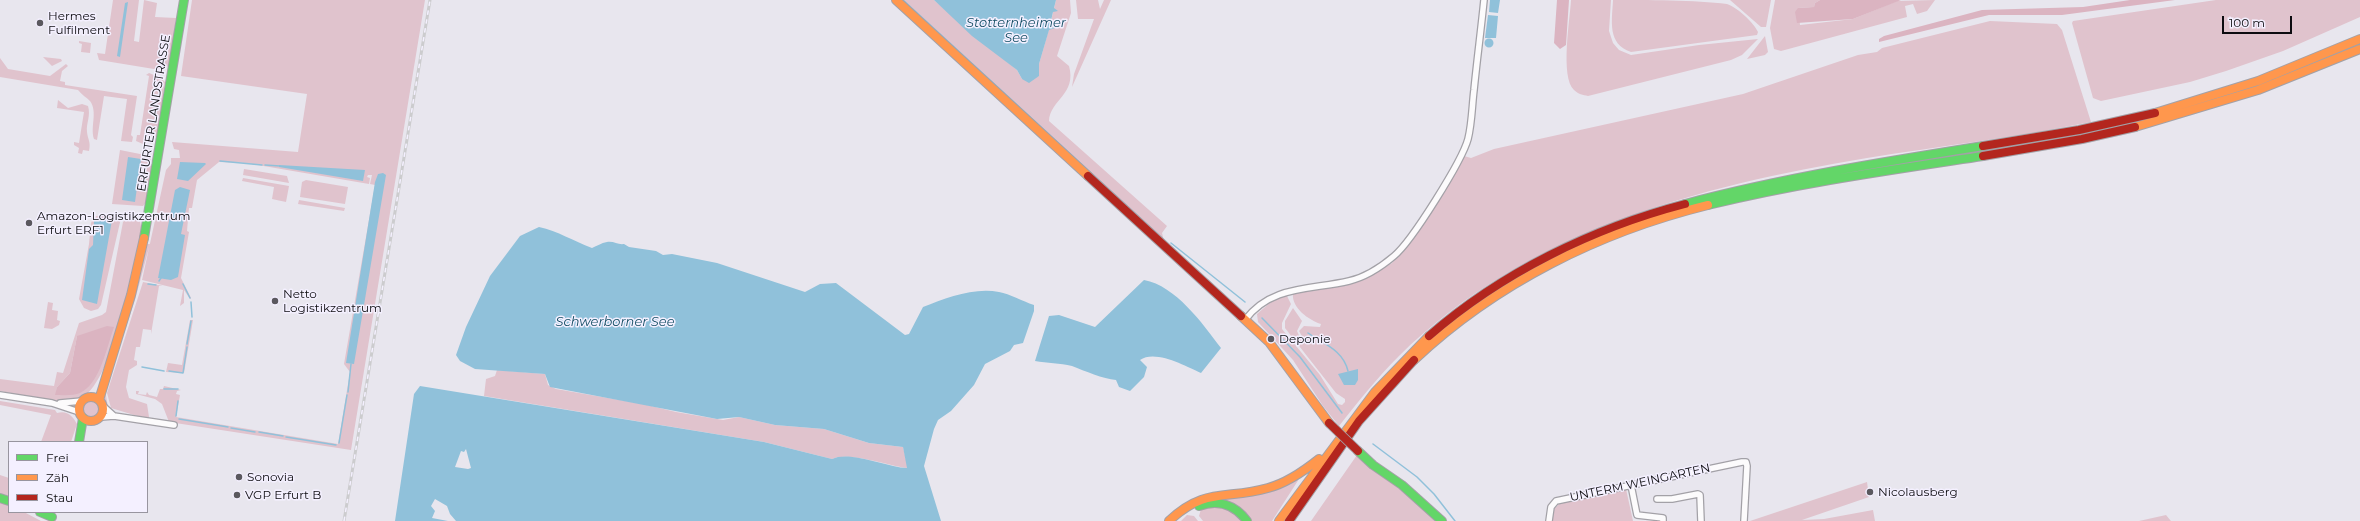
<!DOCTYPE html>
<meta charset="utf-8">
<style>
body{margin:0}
#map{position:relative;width:2360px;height:521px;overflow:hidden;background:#e8e6ee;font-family:Montserrat,sans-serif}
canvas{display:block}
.legend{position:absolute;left:8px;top:441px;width:140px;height:72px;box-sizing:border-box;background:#f4f0ff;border:1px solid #98959f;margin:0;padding:5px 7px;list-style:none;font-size:12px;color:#0d0c10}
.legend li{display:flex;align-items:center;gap:8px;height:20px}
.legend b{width:20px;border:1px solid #98959f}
.scale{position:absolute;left:2222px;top:16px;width:70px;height:18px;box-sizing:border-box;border:2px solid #0d0c10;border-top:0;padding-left:5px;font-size:12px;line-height:14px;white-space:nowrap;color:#0d0c10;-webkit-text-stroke:3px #f4f0ff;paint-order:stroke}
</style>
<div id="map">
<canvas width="2360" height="521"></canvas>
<ul class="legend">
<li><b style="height:5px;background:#63d668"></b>Frei</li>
<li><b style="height:5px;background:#ff974d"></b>Zäh</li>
<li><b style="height:5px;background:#b3261e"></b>Stau</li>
</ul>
<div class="scale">100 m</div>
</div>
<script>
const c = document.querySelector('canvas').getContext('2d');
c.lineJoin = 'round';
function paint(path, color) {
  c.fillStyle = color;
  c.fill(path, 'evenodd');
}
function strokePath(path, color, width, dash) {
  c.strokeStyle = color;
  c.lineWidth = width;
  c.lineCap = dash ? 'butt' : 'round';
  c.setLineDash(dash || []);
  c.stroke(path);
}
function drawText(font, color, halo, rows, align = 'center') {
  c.font = font + ' Montserrat,sans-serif';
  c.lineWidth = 3;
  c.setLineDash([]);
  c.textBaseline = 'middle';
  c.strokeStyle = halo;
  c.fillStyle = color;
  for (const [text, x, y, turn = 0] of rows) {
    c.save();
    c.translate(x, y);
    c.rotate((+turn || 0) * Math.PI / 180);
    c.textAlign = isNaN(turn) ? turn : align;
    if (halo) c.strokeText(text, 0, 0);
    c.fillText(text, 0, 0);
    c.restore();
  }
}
const green = new Path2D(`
 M113 0H139L134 41 139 42 144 0 157 3 155 17 176 18 170 64 166 68 154 69 99 60 97 53 105 54Z
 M192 0H425L351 450 169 422 162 404 155 399 136 394V391H139L138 394 146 395 147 392 149 395 157 397 160 389H163L164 386 181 390 177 391 176 394 180 395 176 417 338 444 350 372 344 364 375 185 370 184 372 175H368L367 177 370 178 369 184 246 163 219 162 197 180 192 208H189L187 231 189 232 181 278 191 298 190 299 184 290V303L180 306 183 290 142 280 166 170 171 164V158H180L179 150 174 149 172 142 298 152 307 94 181 76Z
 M901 0H934L1017 70 1022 79 1039 76V64L1049 29 1054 28 1050 25 1056 0H1070L1071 13 1057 56 1069 66C1077 94 1050 100 1049 121L1167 226 1162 233 1164 241Z
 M1076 0H1098L1100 9 1104 0H1111L1072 87 1074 74 1094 19H1078Z
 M1571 0H1611L1609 31 1613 43 1619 50 1631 55 1699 45 1758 39 1742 55 1731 60 1588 96C1583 95 1578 94 1574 90 1560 77 1570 19 1571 0Z
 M1613 0C1646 0 1696 0 1727 4 1737 7 1754 23 1758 32L1757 35 1631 52C1607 44 1612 21 1613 0Z
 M1730 0H1771L1766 27H1761Z
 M1775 0H1820L1815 3 1814 7 1798 8 1800 25 1853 19 1897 1 1935 0 1927 11 1917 14 1913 4 1905 6 1907 17 1781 51 1774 49 1770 28Z
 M2216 0H2360V17L2283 51 2226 71 2190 82 2101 101 2093 98 2072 23 2073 21Z
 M1990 21 2057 24 2062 30 2091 122C2017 137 1942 146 1867 158 1698 186 1525 232 1399 356 1377 378 1358 402 1339 426L1323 406 1293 360 1258 322 1257 314 1272 301 1282 296H1287L1291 304 1282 323V329L1320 375 1338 404 1342 405 1345 402V399L1336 393 1285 328V321L1293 308 1302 321 1297 331 1301 340 1303 338 1299 331 1304 326 1320 327 1321 324C1309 320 1291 308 1293 293L1354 283 1369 277 1392 263 1409 243 1464 156 1471 158 1494 149 1743 94 1858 55 1877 52 1882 48Z
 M1765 36 1768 52 1765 55 1747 59Z
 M79 41 91 43 90 53 81 52 82 44 79 43Z
 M43 57 61 59 62 61 52 66Z
 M0 58 8 69 50 76 66 64 68 66 62 71 60 81 65 82V85L137 96 131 135 133 137 132 142 121 141 127 99 104 96 97 140 94 139C90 127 98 112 90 101 86 97 82 95 78 90L0 77Z
 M149 73 159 77 165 82 158 134 151 142H143V144L136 141 137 135H140L149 76 146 75Z
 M58 100 68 108 82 104 88 106C91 116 86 123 87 132 88 141 91 141 89 151L83 150 82 154 78 153 79 148 74 145V142L79 143 84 112 57 108Z
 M120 150 150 156C153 165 150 201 143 206L112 204Z
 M244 169 287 176 289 183 243 175Z
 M243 178 289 186 286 202 272 199 274 187 242 181Z
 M306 180 348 187 345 204 300 197 302 182Z
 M299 200 345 208 344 211 298 204Z
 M100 215 121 218 101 305 98 309 91 311 84 308 79 299 89 244 91 223 94 217Z
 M128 218 140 221 142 231C134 265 112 388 79 399 58 405 22 395 0 391V379L54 386 57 372 63 373 79 323 102 315 106 312 123 222ZM77 336 97 373C83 395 80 393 56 395L57 387 70 373Z
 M147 244H150L135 300 105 390 108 407 104 401 103 394 133 300Z
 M143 282 163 286H159L151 334V330L143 329 140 347H136L134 360 137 361V365L129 370 126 387 129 398 147 404 149 417 144 418 111 408 107 393Z
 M48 302 53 303 52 310 58 311 57 320 60 321 59 325 52 329 44 328Z
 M190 320H193L184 373 166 372 168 363 182 365Z
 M497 370 545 374 548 385 556 389 643 404 676 412 723 420 739 417 775 425 824 429 869 443 903 447 908 468C889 466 848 451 832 459L764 442 484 396 486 379 495 376Z
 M82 409a9 9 0 1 1 18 0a9 9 0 1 1-18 0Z
 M0 401 55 410 57 413C67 410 73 416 77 424L71 442H41L51 415 0 405Z
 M1357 455 1393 480 1435 518V521H1311Z
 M0 475 9 478V496L0 493Z
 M1299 479 1272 521H1251L1219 498 1285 486Z
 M1867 482 1869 497 1802 520 1824 519 1873 510 1875 521H1750Z
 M1626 489 1633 521H1552L1554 509 1560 503Z
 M0 502 9 506V512H24L41 521H0Z
 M1220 504 1244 521H1203L1199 516 1202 506Z
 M1187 515 1194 516 1198 521H1181Z
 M2166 515 2171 521H2139Z`);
const forest = new Path2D(`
 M1557 0H1569L1566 45 1560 49 1554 43Z
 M1820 0H1901L1853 19 1797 23 1795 12 1798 8 1814 7 1815 3Z
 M2130 0H2175L2062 15H1989L1879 42V39L1884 36 1982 10 2083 7Z
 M107 326 114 327 112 333C106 351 99 384 80 393 74 396 62 395 55 395L57 387 70 373 77 336Z`);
const water = new Path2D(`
 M934 0H1056L1054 8 1058 11 1053 12 1050 25 1055 28 1049 30 1039 64V76L1029 83 1022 79 1017 70 972 36Z
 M1490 0H1500L1498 13 1489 12Z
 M128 2 120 57 117 56 125 3Z
 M1488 15 1498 16 1496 38H1485Z
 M1484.5 43a4.5 4.5 0 1 1 9 0a4.5 4.5 0 1 1-9 0Z
 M128 157 141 159 135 202 122 200Z
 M180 162 205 163 206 164 188 181 177 179Z
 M279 165 365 170 363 181 279 167Z
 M383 173 386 175 354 364 346 363 375 182 378 174Z
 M180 187 190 190 181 234 185 235 178 277 171 280 158 278 175 190Z
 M100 218 112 220 97 304 82 300 89 249 93 245 94 221Z
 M539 227C558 231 573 241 592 248 597 246 601 243 607 242 614 241 618 245 624 244L629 247 656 251 663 255 672 254 717 263 805 292 820 284 836 283 905 335 909 334 923 307C946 298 974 287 999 292 1010 294 1022 301 1034 305V311L1023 343 1014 345 1010 351 985 364 974 385 951 411 938 420 934 429 924 466 941 521H456L450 514 447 506 435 499 431 506 435 511 432 518 448 521H395L414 394 420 386 764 442 832 459C849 450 887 467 907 468L903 447 869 443 824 429 775 425 739 417 717 419 550 387 545 374 475 369 460 361 456 355 466 327 490 276 520 236ZM466 449 471 468 468 469 455 467 461 451 464 452Z
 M1144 280C1176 286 1202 323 1221 348L1201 373C1186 366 1155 349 1140 360L1147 367 1144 377 1130 391 1119 387 1116 380C1103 379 1085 371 1072 366 1060 363 1047 363 1035 361L1049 316 1059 315 1095 327Z
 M1358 369V380L1355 385H1344L1338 374Z`);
const stream = new Path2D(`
 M903 0 1164 240
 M220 161 262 165
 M265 165 280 166
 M1171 243 1245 302
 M159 281 161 278
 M148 284 156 285
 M183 284 190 298
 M191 302 192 317
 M1262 318 1300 357 1342 413
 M1308 333C1324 344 1343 350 1348 371
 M187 344 191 321
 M142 367 164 371
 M169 371 183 373 187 347
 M164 389H178
 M348 392 351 364
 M176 416 178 401
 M179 419 228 427
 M231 428 255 432
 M259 432 283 436
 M286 437 336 445
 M339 443 347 395
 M1373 444 1417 477 1434 494 1455 521`);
const street = new Path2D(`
 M1245 320C1271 285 1311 290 1349 281 1366 277 1381 267 1394 256 1412 241 1462 161 1468 139 1472 123 1472 106 1474 90 1477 60 1481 30 1484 0
 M0 395 52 403 79 412
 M60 403 82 401
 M103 406 114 416
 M101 417 114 416 174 425
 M1631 485 1637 515 1663 518V521
 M1657 499H1672L1698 494 1700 495 1701 521
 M1549 521 1551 507 1556 501 1742 462H1746L1747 466 1744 521`);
const fast = new Path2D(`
 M1685 204C1783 178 1883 162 1983 146
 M1708 205C1798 183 1891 170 1983 156
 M144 238 184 0
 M79 442 83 418
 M1358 451 1373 465 1402 485 1442 521
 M0 498 9 501
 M1199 506C1218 499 1235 505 1247 521
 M40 512 52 517`);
const slow = new Path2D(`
 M896 0 1088 176
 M2155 113 2258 81 2360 39
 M2135 127 2258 90 2360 49
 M1241 316 1269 342 1329 423
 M1414 360C1496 283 1599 232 1708 205
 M79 409a12 12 0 1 1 24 0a12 12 0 1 1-24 0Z
 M99 400 131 295 144 238
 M1169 521C1205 487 1226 500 1268 488 1287 483 1304 471 1319 459
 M1279 521 1375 392 1429 336`);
const jam = new Path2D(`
 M1983 146 2079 130 2155 113
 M1983 156 2082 139 2135 127
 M1088 176 1241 316
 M1429 336C1501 273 1593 228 1685 204
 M1289 521 1359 421 1414 360`);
const rail = new Path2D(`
 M344 521 430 0`);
const jamBridge = new Path2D(`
 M1329 423 1358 451`);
const markers = [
 [40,23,4,"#5a585e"],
 [29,223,4,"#5a585e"],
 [275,301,4,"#5a585e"],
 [1271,339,4,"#5a585e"],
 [239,477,4,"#5a585e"],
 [1870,492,4,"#5a585e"],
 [237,495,4,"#5a585e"]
];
const poiNames = [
 ["Hermes",48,16],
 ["Fulfilment",48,30],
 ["Amazon-Logistikzentrum",37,216],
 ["Erfurt ERF1",37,230],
 ["Netto",283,294],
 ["Logistikzentrum",283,308],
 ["Deponie",1279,339],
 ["Sonovia",247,477],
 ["Nicolausberg",1878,492],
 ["VGP Erfurt B",245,495]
];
const streetNames = [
 ["ERFURTER LANDSTRASSE",154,113,-81],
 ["UNTERM WEINGARTEN",1640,483,-12]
];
const waterNames = [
 ["Stotternheimer",1016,23],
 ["See",1016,38],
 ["Schwerborner See",615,322]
];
paint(green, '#e0c3cd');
paint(forest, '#dbb4c1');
paint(water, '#90c1da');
strokePath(stream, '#90c1da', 1.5);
strokePath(street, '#a3a1a7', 8);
strokePath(fast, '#a3a1a7', 10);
strokePath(slow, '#a3a1a7', 10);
strokePath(jam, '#a3a1a7', 10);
strokePath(street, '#fcfbfc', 5.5);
strokePath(fast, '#63d668', 8);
strokePath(slow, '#ff974d', 8);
strokePath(jam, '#b3261e', 8);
strokePath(rail, '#ccccce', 3);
strokePath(rail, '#f4f0ff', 1.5, [4.5]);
strokePath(jamBridge, '#a3a1a7', 10, []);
strokePath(jamBridge, '#b3261e', 8);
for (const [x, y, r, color] of markers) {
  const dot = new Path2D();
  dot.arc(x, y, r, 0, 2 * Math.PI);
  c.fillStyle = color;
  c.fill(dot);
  strokePath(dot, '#f4f0ff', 1.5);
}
drawText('12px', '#0d0c10', '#f4f0ff', poiNames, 'left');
drawText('12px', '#0d0c10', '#f4f0ff', streetNames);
drawText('italic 13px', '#114c63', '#f4f0ff', waterNames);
</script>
